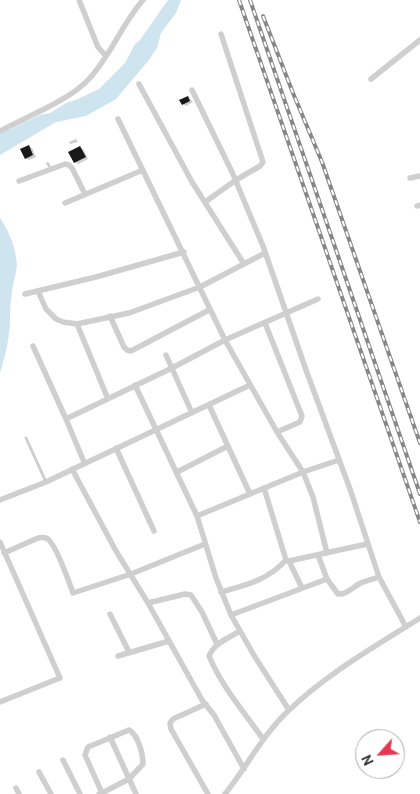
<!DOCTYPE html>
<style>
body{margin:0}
#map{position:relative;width:420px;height:794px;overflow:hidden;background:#fff;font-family:Cabin,sans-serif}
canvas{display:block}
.north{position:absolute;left:355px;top:729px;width:50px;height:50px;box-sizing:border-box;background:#fff;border:1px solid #adadad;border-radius:50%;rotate:244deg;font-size:14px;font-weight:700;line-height:20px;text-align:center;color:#323232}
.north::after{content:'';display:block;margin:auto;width:18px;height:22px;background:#e73751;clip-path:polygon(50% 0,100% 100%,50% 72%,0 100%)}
</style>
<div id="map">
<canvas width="420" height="794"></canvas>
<div class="north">N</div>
</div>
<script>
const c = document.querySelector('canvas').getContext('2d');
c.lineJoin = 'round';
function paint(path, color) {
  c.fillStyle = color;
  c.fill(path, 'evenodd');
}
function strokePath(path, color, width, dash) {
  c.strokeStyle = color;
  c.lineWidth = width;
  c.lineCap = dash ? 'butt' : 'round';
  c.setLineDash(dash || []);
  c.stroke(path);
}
const water = new Path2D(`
 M168 0H181L176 13 161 33 157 48 149 60 116 99 86 116 56 122 0 155V134L40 115 50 113 66 103 78 99 99 89 125 63 135 44 140 40Z
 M0 218C8 230 14 243 16 257 19 269 13 280 12 292 10 302 10 313 10 323 9 340 5 357 0 373Z`);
const shadow = new Path2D(`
 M188 97 193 102 186 106 183 104Z
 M76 139 78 142 70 144 69 142Z
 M29 146 32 148 36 157 29 160 26 158Z
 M80 148 83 149 88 159 78 164 75 162Z
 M48 162 49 163 51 167H48L46 163Z`);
const building = new Path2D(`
 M188 96 190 101 182 105 179 100Z
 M29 145 33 155 25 159 20 149Z
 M80 146 86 157 74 163 68 152Z`);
const service = new Path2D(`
 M26 438 46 482`);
const minor = new Path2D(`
 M79 0 98 47 106 56
 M371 79 420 40
 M139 84 192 182 244 264
 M192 90 232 172 263 246 306 370 350 489 379 577 406 627
 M118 119 225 340 318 299
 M0 131C26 117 70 100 89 79 111 55 122 24 143 0
 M410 178 420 176
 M19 181 65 164 69 165 72 168 85 194
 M205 202 236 180 260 166 263 162 221 34
 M65 203 143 170
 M417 206 420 205
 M38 291 46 309 56 319 63 322 77 324 129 313 200 287 265 253
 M25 294 96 277 184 252
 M110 316 124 347 127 350 131 351 209 310
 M265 323 302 416 300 422 277 432
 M77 324 108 399
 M33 346 66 419
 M166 355 192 413
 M135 385 197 516 216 578 231 615 255 657 289 710
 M209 405 250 494 303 472 313 497 327 553
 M116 448 154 531
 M84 462 66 419 172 368 225 340 277 432 303 472 339 460
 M72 469 116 551 148 603 202 700 214 715 244 769
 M177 472 228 446
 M264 488 286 560 289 561 367 544
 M0 500 46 482 250 385
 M197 516 250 494
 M0 542 60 678 0 702
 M4 553 38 538C43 537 46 537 49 540 58 550 68 579 73 593L131 574 205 544
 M318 555 327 579 338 594C346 595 352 588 359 584 365 581 373 579 379 577
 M289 561 302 588
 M221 592C246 585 268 580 286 560
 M148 603 185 594 191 595 202 612 217 644
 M110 614 129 652
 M231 615 327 579
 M240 631C229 638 214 643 209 656 222 687 244 712 263 739
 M118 656 169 641
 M206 704 173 719 170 723 171 729 208 794
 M110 737 136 794
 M63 760 80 794
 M39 772 51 794
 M16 788 19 794
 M99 794 102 793 129 779 143 764C143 753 138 735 129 730L88 747 85 755 102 793 103 794
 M225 794C246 768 262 736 287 712 326 674 374 647 420 618`);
const rail = new Path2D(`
 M239 0 420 522
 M250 0 420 494
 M263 16 293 93 322 162 420 443`);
paint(water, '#cee4ee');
paint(shadow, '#0003');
paint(building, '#191919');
strokePath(service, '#cfcfcf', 3);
strokePath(minor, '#cfcfcf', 5.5);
strokePath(rail, '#878787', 4);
strokePath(rail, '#fff', 2, [5.5]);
</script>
